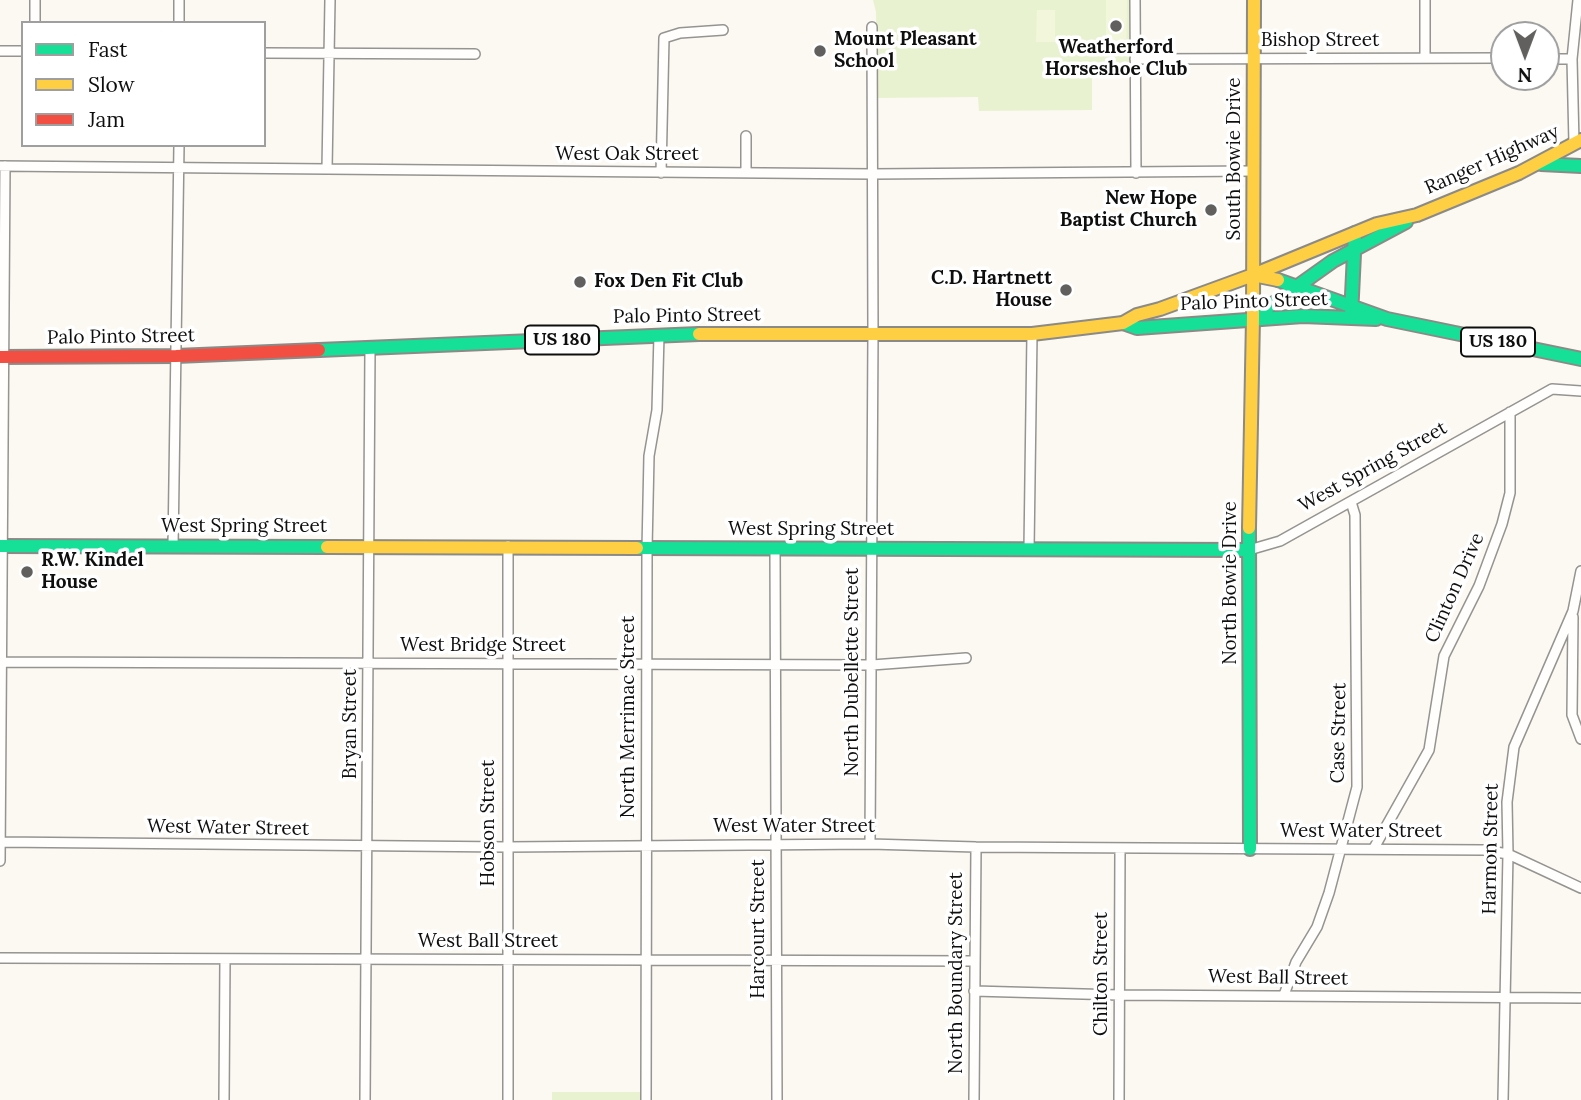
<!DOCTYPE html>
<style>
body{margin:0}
#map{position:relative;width:1581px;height:1100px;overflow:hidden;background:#fcf9f2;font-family:Lora,serif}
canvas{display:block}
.legend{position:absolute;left:21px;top:21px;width:245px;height:126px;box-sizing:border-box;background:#fff;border:2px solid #9f9f9f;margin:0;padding:9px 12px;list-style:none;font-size:21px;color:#0e0e0e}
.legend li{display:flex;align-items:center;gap:14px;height:35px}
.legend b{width:35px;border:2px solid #9f9f9f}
.north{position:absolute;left:1490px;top:21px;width:70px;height:70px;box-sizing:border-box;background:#fff;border:2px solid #9f9f9f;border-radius:50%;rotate:180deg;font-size:19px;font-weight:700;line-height:28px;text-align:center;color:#0e0e0e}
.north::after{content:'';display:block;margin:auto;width:24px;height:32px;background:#61605e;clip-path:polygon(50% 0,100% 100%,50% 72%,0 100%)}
</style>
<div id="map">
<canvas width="1581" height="1100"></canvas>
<ul class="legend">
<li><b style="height:9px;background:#16e098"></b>Fast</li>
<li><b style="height:9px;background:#ffcf43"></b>Slow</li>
<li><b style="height:9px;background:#f24e42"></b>Jam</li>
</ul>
<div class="north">N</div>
</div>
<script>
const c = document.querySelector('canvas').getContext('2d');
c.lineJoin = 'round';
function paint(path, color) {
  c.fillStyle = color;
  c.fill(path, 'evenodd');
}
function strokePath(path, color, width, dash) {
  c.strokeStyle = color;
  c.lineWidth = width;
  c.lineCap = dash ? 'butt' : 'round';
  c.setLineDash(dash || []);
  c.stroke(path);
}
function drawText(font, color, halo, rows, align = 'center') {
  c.font = font + ' Lora,serif';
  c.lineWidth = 7;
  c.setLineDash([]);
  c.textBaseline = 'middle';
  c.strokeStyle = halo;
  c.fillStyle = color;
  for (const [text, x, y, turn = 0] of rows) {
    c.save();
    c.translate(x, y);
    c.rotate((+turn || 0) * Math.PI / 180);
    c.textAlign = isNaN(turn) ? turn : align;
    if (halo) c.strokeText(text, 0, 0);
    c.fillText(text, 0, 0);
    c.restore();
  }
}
const green = new Path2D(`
 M873 0H1130L1131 68H1092V110L979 111 978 97 877 98 876 12Z
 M552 1092H643V1100H552Z`);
const pitch = new Path2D(`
 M1106 0H1127L1126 53H1106Z
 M1037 10H1055V42H1036Z`);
const street = new Path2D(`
 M1135 0 1136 173
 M1425 0V58
 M35 23V0
 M179 23V0
 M0 51H23
 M264 53 475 54
 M1135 59 1504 58
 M1546 59H1572
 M746 136V173
 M1574 144 1572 59 1578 0
 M0 166 872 174 1254 171
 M327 169 330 0
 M661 173 664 38 680 33 723 30
 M173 546 179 145
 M508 546V1100
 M775 548 777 1100
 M1029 549 1032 334
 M1249 550 1280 541 1552 389 1581 391
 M1573 617 1572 715 1581 739
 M0 662 872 665 966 658
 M0 842 507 847 870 844 976 847 1484 850 1508 854 1581 888
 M870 844 873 332 872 27
 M1374 848 1429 750 1444 656 1479 586 1502 524 1510 493V412
 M0 861 5 166
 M0 958 975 961
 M974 991 1119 995 1581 998
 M1284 995 1296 962 1317 927 1329 893 1357 787 1355 515 1351 502
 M224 1100 225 959
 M365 1100 370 349
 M646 1100 647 549 649 456 657 410 659 335
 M974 1100 976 847
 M1119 1100 1120 848
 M1503 1100 1508 854 1507 802 1514 747 1573 611 1581 571`);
const fast = new Path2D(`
 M1541 164 1581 166
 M1278 280 1387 319 1581 359
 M1351 316 1355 233
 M1253 318 1333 261 1406 222
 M1123 323 1137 328 1303 316 1376 319
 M319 350 699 334
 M1249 528 1250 849
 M0 546 327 547
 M637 548 1249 550`);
const slow = new Path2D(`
 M1253 275 1377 224 1417 215 1519 173 1581 140
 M699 334H1032L1123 323 1137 315 1160 309 1253 275 1278 280
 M1249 528 1253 318 1254 0
 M327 547 637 548`);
const jam = new Path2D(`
 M0 357 176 356 319 350`);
const markers = [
 [1116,26,7,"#61605e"],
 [820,51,7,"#61605e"],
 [1211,210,7,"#61605e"],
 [580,282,7,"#61605e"],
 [1066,290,7,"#61605e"],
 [27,572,7,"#61605e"]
];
const shields = [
 [562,340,74],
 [1498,342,74]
];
const shieldNames = [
 ["US 180",562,340],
 ["US 180",1498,342]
];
const poiNames = [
 ["Mount Pleasant",834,40],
 ["School",834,62],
 ["Weatherford",1116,48,"center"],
 ["Horseshoe Club",1116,70,"center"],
 ["New Hope",1197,199,"right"],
 ["Baptist Church",1197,221,"right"],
 ["C.D. Hartnett",1052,279,"right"],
 ["House",1052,301,"right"],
 ["Fox Den Fit Club",594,282],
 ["R.W. Kindel",41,561],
 ["House",41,583]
];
const streetNames = [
 ["Bishop Street",1320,41],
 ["West Oak Street",627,155],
 ["South Bowie Drive",1235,159,-90],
 ["Ranger Highway",1492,160,-24],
 ["Palo Pinto Street",1254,302,-2],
 ["Palo Pinto Street",687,316,-1],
 ["Palo Pinto Street",121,337,-1],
 ["West Spring Street",1373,467,-29],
 ["West Spring Street",244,527],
 ["West Spring Street",811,530],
 ["North Bowie Drive",1231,583,-90],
 ["Clinton Drive",1455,588,-66],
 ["West Bridge Street",483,646],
 ["North Dubellette Street",853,672,-90],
 ["North Merrimac Street",629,717,-90],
 ["Bryan Street",351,724,-90],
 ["Case Street",1339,733,-89],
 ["Hobson Street",489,823,-90],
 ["West Water Street",794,827],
 ["West Water Street",228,828,1],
 ["West Water Street",1361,832],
 ["Harmon Street",1491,849,-89],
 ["Harcourt Street",759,929,-90],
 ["West Ball Street",488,942],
 ["North Boundary Street",957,973,-90],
 ["Chilton Street",1102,974,-90],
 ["West Ball Street",1278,978,1]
];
paint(green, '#e9f2d0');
paint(pitch, '#f2f6da');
strokePath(street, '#959491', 12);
strokePath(fast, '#8c8a87', 16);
strokePath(slow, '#8c8a87', 16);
strokePath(jam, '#8c8a87', 16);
strokePath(street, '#fffefd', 9);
strokePath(fast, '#16e098', 12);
strokePath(slow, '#ffcf43', 12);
strokePath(jam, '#f24e42', 12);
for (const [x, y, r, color] of markers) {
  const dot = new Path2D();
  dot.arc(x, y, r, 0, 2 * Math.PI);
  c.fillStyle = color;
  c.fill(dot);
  strokePath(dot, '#fff', 2.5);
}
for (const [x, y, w] of shields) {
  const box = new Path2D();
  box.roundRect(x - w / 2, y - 14.5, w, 29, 5);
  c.fillStyle = '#fff';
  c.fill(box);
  strokePath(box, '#0e0e0e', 2);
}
drawText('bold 18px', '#0e0e0e', null, shieldNames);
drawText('bold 19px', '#0e0e0e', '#fff', poiNames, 'left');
drawText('19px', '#0e0e0e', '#fff', streetNames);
</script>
